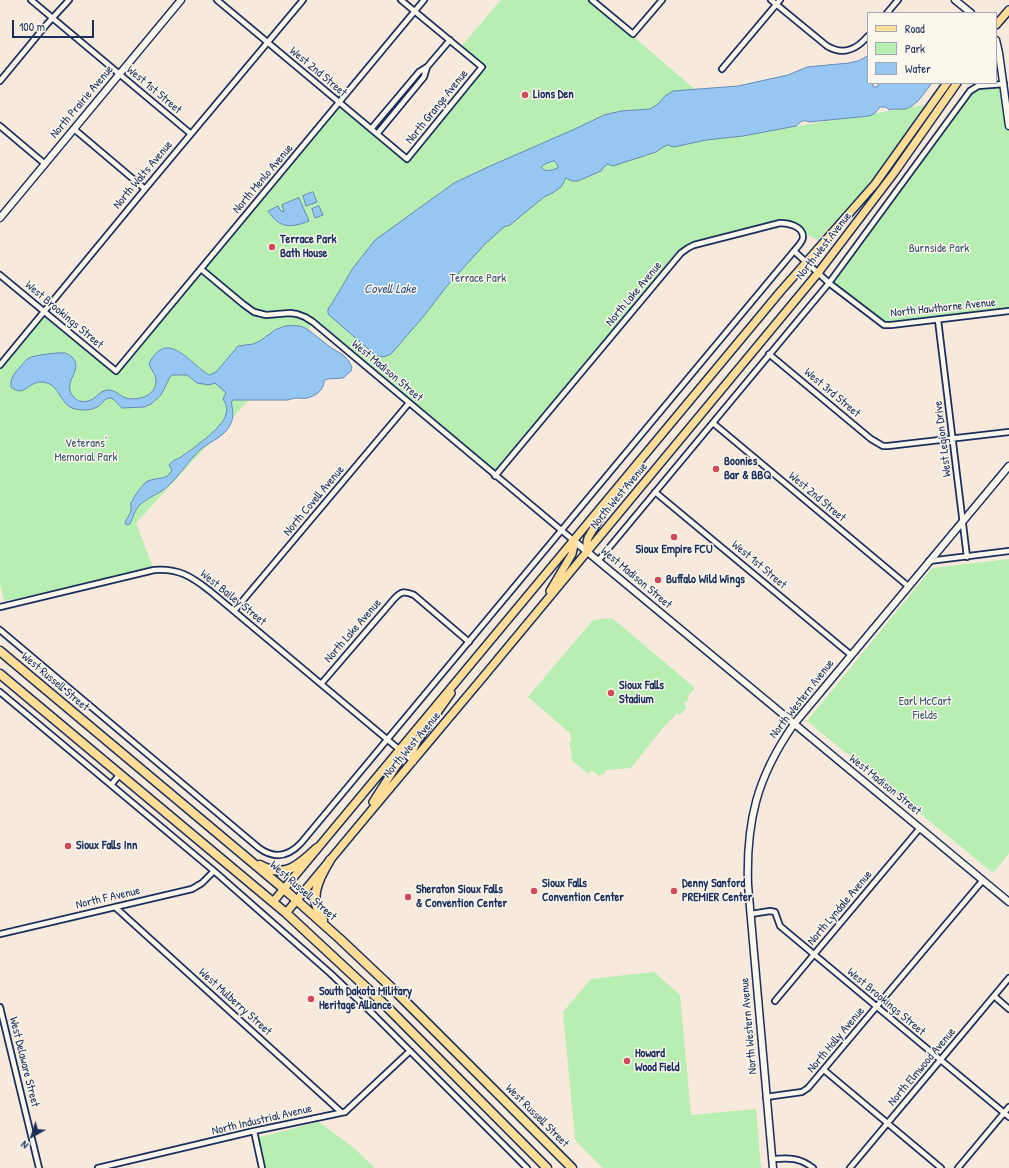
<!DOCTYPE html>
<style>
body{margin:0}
#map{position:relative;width:1009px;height:1168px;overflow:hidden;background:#f7e9db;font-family:"Patrick Hand",sans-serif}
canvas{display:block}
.legend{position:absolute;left:867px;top:12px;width:130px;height:72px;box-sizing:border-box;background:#fbf7ec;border:1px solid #a1a7b3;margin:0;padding:5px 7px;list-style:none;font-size:12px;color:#1b2f5e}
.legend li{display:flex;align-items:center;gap:8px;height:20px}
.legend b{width:20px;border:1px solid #a1a7b3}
.north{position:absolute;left:12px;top:1116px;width:40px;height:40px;-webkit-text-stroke:3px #fbf7ec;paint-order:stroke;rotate:220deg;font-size:11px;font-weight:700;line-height:16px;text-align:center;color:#1b2f5e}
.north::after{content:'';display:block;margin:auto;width:14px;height:18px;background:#1b2f5e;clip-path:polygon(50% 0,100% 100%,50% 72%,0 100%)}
.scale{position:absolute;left:12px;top:20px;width:82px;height:18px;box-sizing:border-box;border:2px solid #1b2f5e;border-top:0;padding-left:5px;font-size:12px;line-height:14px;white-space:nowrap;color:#1b2f5e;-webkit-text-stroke:3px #fbf7ec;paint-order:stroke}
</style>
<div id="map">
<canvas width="1009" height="1168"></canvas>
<ul class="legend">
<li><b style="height:5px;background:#ffdd96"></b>Road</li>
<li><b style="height:11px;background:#b7eeb1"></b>Park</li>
<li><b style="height:11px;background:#96c7f2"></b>Water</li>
</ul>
<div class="north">N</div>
<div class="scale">100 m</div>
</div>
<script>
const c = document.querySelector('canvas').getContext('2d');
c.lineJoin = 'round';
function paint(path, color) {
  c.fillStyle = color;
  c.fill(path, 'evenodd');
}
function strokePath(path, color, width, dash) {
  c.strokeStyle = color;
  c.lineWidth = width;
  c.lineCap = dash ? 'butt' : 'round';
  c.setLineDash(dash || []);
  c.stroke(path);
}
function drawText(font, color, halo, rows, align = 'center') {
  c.font = font + ' "Patrick Hand",sans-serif';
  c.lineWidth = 3;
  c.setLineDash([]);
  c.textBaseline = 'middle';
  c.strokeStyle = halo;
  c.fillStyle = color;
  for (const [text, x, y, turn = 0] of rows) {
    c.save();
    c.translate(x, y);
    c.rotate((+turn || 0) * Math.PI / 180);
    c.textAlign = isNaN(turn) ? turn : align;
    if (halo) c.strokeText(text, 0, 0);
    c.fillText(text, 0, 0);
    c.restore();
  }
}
const green = new Path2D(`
 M501 0H591L692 87 749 134 925 105 898 144 870 183 818 240 801 232 789 223H780L718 239 684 250 495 476 312 323 300 344 136 523 154 570 109 581 4 601 0 583V370L44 311 116 371 339 102 407 158 482 68 459 49Z
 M1004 84 1009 126V311L884 325 829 283 975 87Z
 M1009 559V853L993 873 807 721 932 568Z
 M612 618 695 688 687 697 689 699 684 704 687 707 680 715 677 713 661 730 631 768 606 770 603 775 601 774 599 776 592 770 588 774 572 760 571 751 569 743 571 740 570 733 528 697 593 620Z
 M654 972 680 995 691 1115 756 1109 761 1168H603L576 1141 575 1138 563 1012 591 979Z
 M319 1122 354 1148 375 1168H266L259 1139 260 1137Z`);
const water = new Path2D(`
 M868 56V83H873V87H877L879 83H932C924 93 917 106 905 109 900 110 895 108 889 110L886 107H880L874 114 869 116 809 122C802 119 801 122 796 126L743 136 706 140 674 147 668 145 663 147 656 152 613 166 608 164 605 166 601 171 578 181H572L566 178 561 187 554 192 544 197 510 225 504 227 485 244 447 286 423 317 391 354C385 357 381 358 375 355L328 314V309L331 305 353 268 375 240 454 183 488 167 577 128 604 115 621 111 650 109 658 104 665 96 673 91 738 86 788 75 807 67 849 63 858 61ZM554 161C557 163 558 165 558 168 552 170 545 173 541 167L545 164Z
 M313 192 317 202 306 206 303 196Z
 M299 198 309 221C291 228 280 229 268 211L278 206 281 211 284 212 282 205Z
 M319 206 323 215 315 218 312 209Z
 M285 326C295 325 302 325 310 331L330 347 343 355 348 360 352 367 351 371 343 378 327 379 324 381C324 390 316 396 307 398 304 399 301 398 298 398 294 398 291 399 288 400H233L231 402C233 409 234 417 231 423 226 436 211 441 201 449 188 461 180 475 168 486 159 494 151 496 142 503 136 507 133 517 130 524L127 525 125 523C126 519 131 514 131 509 132 507 130 505 131 503 132 500 142 485 145 483 152 476 168 482 172 470L169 465C172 460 176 460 181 457 192 449 224 427 226 414 228 409 226 404 223 399L226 393 215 383 209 385 197 383 187 375H172L170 377 161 395 151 404 144 407 122 408C118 405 114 398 110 398 104 398 102 405 97 407 91 411 77 411 70 407 59 400 58 382 41 382 28 382 24 398 11 387 10 377 15 373 21 366 24 363 25 360 29 358 34 355 61 352 65 353 68 354 71 356 73 358 83 370 63 381 72 395 74 397 76 400 79 401 95 405 98 389 109 390 115 390 120 396 126 398 138 401 156 396 156 381 156 375 151 369 149 364 167 327 190 364 209 375L214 373 218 370 238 346 253 344 260 341 275 330Z`);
const street = new Path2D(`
 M31 0 191 134
 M217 0 407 159 482 67 401 0
 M592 0 633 34 662 0
 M771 0 827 46C844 56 857 49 868 36
 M887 13 898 0
 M722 69 780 0
 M0 81 47 24 69 0
 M0 126 45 164
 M74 129 145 189
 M371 129 419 72 427 67 450 40
 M377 134 424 77 427 67
 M201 269 243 304 254 312 266 315 290 313 297 314 305 317 313 322 573 540
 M0 275 116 371 424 0
 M938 320 967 557
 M769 354 871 439 883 446H888L1009 432
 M0 365 145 189 303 0
 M713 423 908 586
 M495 476 681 253 688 248 694 245 780 223C788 223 803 226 803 237 803 242 797 247 794 251L829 283 884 325H891L1009 311
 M655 492 851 655
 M598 561 829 283 970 91 978 86 1004 84
 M929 561 1009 551
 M0 607 154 570C178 568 191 576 210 591L413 761
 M234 611 409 403
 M0 630 259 848C274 859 288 857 301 843L794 251
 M321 684 394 599C401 591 405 591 414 595L469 642
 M0 692 214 871 330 973 375 1016 527 1168
 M111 785 120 774
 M115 907 341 1112
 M751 914 770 911 775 912 780 926 1009 1117
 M0 934 192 889 202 883 214 871
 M994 996 1009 1009
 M775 1001 920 828
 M0 1007 39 1168
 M824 1070 941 1168
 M766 1097 802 1092 808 1088 983 880
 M254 1131 262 1168
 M772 1159C789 1158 799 1157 813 1168
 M98 1168 254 1131 345 1112 410 1051
 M850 1168 1009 978
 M958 1168 1009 1107`);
const secondary = new Path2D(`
 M955 0 971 13
 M996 40 999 53 1009 126
 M0 218 181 0
 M573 540 1009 902
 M773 1168 748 885C746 821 757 777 794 724L1009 466`);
const primary = new Path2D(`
 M996 25 1009 10
 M587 552V542L588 538 609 502
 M550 591 572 554 574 545 573 540
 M413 761V750L417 741 451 693
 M373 802 398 763 399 758V749
 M273 902 780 292 875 184 947 83
 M286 913 370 812 484 676 818 273 894 173 957 83`);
const highway = new Path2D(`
 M0 651 284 889 340 939 395 991 572 1168
 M0 674 286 913 384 1004 547 1168
 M260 865C285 879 299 865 317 848
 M323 920C308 899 318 880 330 860`);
const markers = [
 [525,95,4,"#d1495b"],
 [272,247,4,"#d1495b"],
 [716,469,4,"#d1495b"],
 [674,537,4,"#d1495b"],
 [658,580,4,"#d1495b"],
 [611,693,4,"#d1495b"],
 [68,846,4,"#d1495b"],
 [534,891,4,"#d1495b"],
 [674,891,4,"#d1495b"],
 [408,897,4,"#d1495b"],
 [311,999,4,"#d1495b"],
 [627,1061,4,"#d1495b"]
];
const streetNames = [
 ["West 2nd Street",318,72,40],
 ["West 1st Street",154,90,40],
 ["North Prairie Avenue",82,102,-50],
 ["North Grange Avenue",437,107,-51],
 ["North Walts Avenue",143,175,-50],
 ["North Menlo Avenue",263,179,-50],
 ["North West Avenue",824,246,-52],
 ["North Lake Avenue",634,294,-50],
 ["North Hawthorne Avenue",943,308,-6],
 ["West Brookings Street",64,315,40],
 ["West Madison Street",387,371,40],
 ["West 3rd Street",832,393,40],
 ["West Legion Drive",943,439,-97],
 ["North West Avenue",619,496,-50],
 ["West 2nd Street",817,497,40],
 ["North Covell Avenue",314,501,-50],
 ["West 1st Street",759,565,40],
 ["West Madison Street",636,578,40],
 ["West Bailey Street",233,598,39],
 ["North Lake Avenue",353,631,-49],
 ["West Russell Street",55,682,40],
 ["North Western Avenue",802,699,-52],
 ["North West Avenue",412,745,-50],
 ["West Madison Street",885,785,39],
 ["West Russell Street",303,891,41],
 ["North F Avenue",108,898,-13],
 ["North Lyndale Avenue",840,908,-50],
 ["West Mulberry Street",235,1002,42],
 ["West Brookings Street",886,1002,40],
 ["North Western Avenue",749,1026,-95],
 ["North Holly Avenue",836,1040,-50],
 ["West Delaware Street",24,1062,76],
 ["North Elmwood Avenue",922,1067,-50],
 ["West Russell Street",537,1116,45],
 ["North Industrial Avenue",262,1120,-13]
];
const poiNames = [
 ["Lions Den",533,95],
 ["Terrace Park",280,240],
 ["Bath House",280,254],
 ["Boonies",724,462],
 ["Bar & BBQ",724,476],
 ["Sioux Empire FCU",674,550,"center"],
 ["Buffalo Wild Wings",666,580],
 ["Sioux Falls",619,686],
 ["Stadium",619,700],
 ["Sioux Falls Inn",76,846],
 ["Sioux Falls",542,884],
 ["Convention Center",542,898],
 ["Denny Sanford",682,884],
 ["PREMIER Center",682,898],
 ["Sheraton Sioux Falls",416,890],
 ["& Convention Center",416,904],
 ["South Dakota Military",319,992],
 ["Heritage Alliance",319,1006],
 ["Howard",635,1054],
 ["Wood Field",635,1068]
];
const parkNames = [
 ["Burnside Park",939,249],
 ["Terrace Park",478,279],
 ["Veterans'",86,444],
 ["Memorial Park",86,458],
 ["Earl McCart",925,702],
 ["Fields",925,716]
];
const waterNames = [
 ["Covell Lake",390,290]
];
paint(green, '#b7eeb1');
paint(water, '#96c7f2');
strokePath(water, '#658ab7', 1);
strokePath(street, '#1b2f5e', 8);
strokePath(secondary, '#1b2f5e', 9);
strokePath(primary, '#1b2f5e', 10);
strokePath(highway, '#1b2f5e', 11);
strokePath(street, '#fbf7ec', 4.5);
strokePath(secondary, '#fbf7ec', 6);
strokePath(primary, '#ffdd96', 7);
strokePath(highway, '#ffdd96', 8);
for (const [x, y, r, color] of markers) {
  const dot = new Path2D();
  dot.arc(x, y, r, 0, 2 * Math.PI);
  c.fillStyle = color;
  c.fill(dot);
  strokePath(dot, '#fbf7ec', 1.5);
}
drawText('12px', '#1b2f5e', '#fbf7ec', streetNames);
drawText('bold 12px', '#1b2f5e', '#fbf7ec', poiNames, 'left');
drawText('12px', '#3a556f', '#fbf7ec', parkNames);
drawText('italic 13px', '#3a5583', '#fbf7ec', waterNames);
</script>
